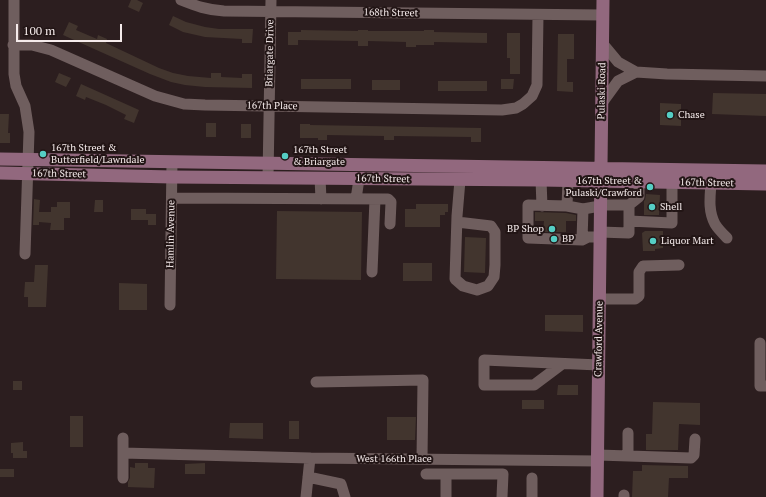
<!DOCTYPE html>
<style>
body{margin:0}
#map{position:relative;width:766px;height:497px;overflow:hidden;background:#2c1e1f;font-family:"PT Serif",serif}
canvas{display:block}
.scale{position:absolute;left:16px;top:24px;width:106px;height:18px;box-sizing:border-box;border:2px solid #f5ebeb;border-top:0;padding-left:5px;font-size:12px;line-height:14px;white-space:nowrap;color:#f5ebeb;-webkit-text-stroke:3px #221515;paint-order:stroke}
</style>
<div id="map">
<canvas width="766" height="497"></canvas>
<div class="scale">100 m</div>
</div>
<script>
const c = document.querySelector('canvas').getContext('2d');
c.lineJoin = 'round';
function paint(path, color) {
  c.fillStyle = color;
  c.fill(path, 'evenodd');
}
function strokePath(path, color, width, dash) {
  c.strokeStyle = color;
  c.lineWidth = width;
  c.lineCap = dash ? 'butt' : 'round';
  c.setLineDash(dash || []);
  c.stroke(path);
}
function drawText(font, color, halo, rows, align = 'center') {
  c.font = font + ' "PT Serif",serif';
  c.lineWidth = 4;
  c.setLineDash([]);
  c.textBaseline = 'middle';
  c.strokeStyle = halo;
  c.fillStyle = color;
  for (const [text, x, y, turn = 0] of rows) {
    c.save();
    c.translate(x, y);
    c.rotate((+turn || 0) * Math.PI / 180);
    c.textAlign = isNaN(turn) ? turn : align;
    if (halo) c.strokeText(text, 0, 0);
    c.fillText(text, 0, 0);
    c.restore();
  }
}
const building = new Path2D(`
 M131 0H137L143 3 139 12 128 7Z
 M173 16 186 22 205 27 219 29H253L252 43H242V39L205 37 183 32 169 25Z
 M69 22 78 26 76 30 97 39 98 35 107 39 106 43 159 68 173 73 188 76 211 78V73H221V77L242 78V74H252V88L205 87 185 85 171 82 150 74 63 35Z
 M301 30 358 31V30H368V31H424V30H434V32L487 33V43L434 42V45H416V47H406V42L368 41V46H358V41L298 40V45H288V32H301Z
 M507 33H520V74H510V58H507Z
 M558 34H574V59H567V82H573V92L557 91Z
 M59 73 71 78 66 87 55 82Z
 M301 79H351V89H301Z
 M501 79H514L513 89H501Z
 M372 80H400V90H372Z
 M438 81H487V91H438Z
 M81 84 139 110 134 123 124 119 126 115 106 105 86 97 85 100 76 96Z
 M713 93 766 94V116L712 114Z
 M660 103 681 104V126L660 125Z
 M0 114H9L8 133H10V143H0Z
 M206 123H216V137H206Z
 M241 124H251V138H241Z
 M300 124H310V125L481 128V142H471V137L394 136V140H384V136L327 135V140H318V138H300Z
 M646 194 660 195 659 215H644V201L645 200Z
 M34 199 40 200 39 212H51V207H57V202H70V218H64V230H50L51 223 39 222V225H33Z
 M95 200H103V212H94Z
 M416 204H448V212H445V215H440V227H405V209H416Z
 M131 209H146V214H156V225H148V220H131Z
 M277 211 362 212 361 280 276 279Z
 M535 212 566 213 576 215V221H566V232H543L544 221H535Z
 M645 231H663V248L655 249V251H643L642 233Z
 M465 237 486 238 485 273 464 272Z
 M403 263H432V281H403Z
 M35 265H48L46 307H28V297H24L25 282H34Z
 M119 283 147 284V310H119Z
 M545 315H583V332L545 331Z
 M13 381H22V390H13Z
 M558 385H578V395H557Z
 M522 400H544V409H522Z
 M653 402 700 403V425L679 424 678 450H646V434H652Z
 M70 416H83V447H70Z
 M387 417H416L415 440H387Z
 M289 421H299V439H289Z
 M230 423H263V439L229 438Z
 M23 442V451H27V458H13V453H11V443Z
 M135 463H148V468H155L154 488 128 487V482L130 478V467L135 468Z
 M205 463V474H185V464Z
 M642 465 688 466V478H669L668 497H632L633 471H642Z
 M0 469H14V477H0Z`);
const minor = new Path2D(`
 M14 0V74L16 86 25 106 29 132 25 254
 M181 0C196 6 207 10 224 11L603 15
 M603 44 618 62 636 72 667 74 766 76
 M13 45H32L51 50 155 96 184 104 205 105 502 110 516 108 523 104 532 96 537 85 538 15
 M602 103 618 81 636 72
 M268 178 271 0
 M320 178 321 199
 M541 180 542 206
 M711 183C710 197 708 211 715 224 718 229 723 234 727 238
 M172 198 388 199 391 202 390 224
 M356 199 359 179
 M600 205H629V221
 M629 205 639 197V182
 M567 206 568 181
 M457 222 491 226 495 232V265L494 277 488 286 477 290 463 286 455 279 457 216 460 180
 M600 232 629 233V221L672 223V182
 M600 237H588L582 240 528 238V205L567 206 583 209 600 206
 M582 240 583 209
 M372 272 375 199
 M599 299H635L639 296V272L643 266 679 265
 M170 305 172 162
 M760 343V386H766
 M562 364 534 385H484V360L599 365
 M316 382 423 380 422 459
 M123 438V453
 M598 455 691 458 694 455 695 439
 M628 456V433
 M426 474H503L502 497
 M308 477 341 484 345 497
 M123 478V453L310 458 598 461
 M306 497 310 458
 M446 497V474
 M532 497V478
 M624 497V495`);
const major = new Path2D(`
 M0 159 766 171
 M0 173 172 177 541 180 766 184
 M597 497 603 0`);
const markers = [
 [670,115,4,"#55cec4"],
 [43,154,4,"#55cec4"],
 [285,156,4,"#55cec4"],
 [650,187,4,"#55cec4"],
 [652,207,4,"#55cec4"],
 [552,229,4,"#55cec4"],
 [554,239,4,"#55cec4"],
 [653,241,4,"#55cec4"]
];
const streetNames = [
 ["168th Street",391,13,1],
 ["Briargate Drive",270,53,-89],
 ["Pulaski Road",602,91,-89],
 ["167th Place",272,106,1],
 ["167th Street",59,174,1],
 ["167th Street",383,179,1],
 ["167th Street",707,183,1],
 ["Hamlin Avenue",171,234,-89],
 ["Crawford Avenue",599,339,-89],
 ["West 166th Place",394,459]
];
const poiNames = [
 ["Chase",678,115],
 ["167th Street &",51,148],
 ["Butterfield/Lawndale",51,160],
 ["167th Street",293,150],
 ["& Briargate",293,162],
 ["167th Street &",642,181,"right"],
 ["Pulaski/Crawford",642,193,"right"],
 ["Shell",660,207],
 ["BP Shop",544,229,"right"],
 ["BP",562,239],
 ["Liquor Mart",661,241]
];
paint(building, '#42352e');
strokePath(minor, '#6f5e5e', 11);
strokePath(major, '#92687e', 13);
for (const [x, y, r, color] of markers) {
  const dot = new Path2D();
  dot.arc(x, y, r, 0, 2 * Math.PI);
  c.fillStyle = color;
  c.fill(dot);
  strokePath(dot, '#221515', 1.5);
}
drawText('10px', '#f5ebeb', '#221515', streetNames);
drawText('10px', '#f5ebeb', '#221515', poiNames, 'left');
</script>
